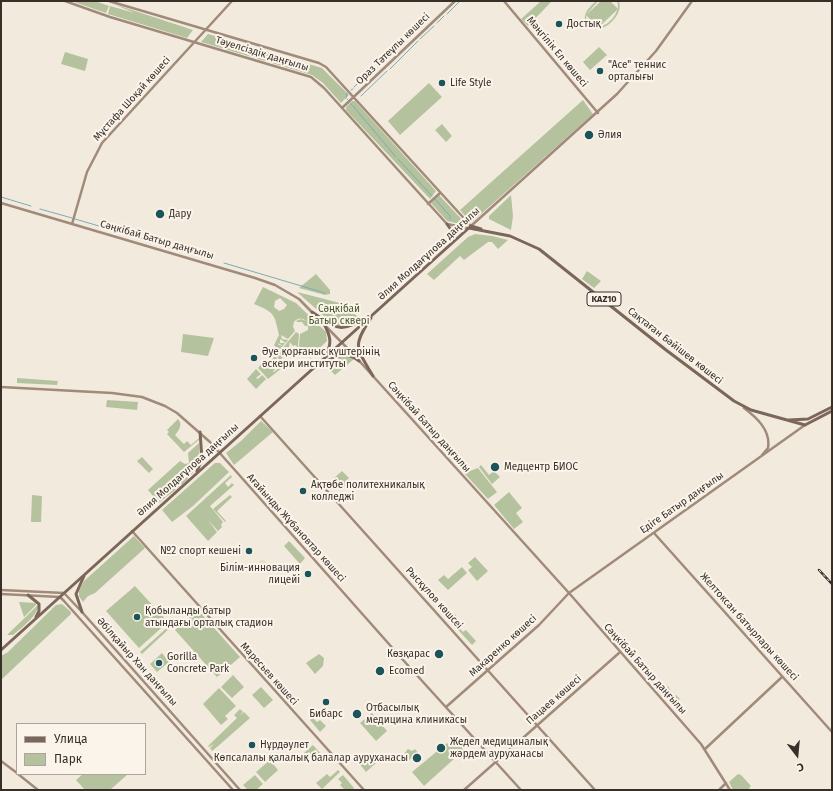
<!DOCTYPE html>
<meta charset="utf-8">
<style>
body{margin:0}
#map{position:relative;width:833px;height:791px;overflow:hidden;background:#f3eade;font-family:"Fira Sans",sans-serif}
canvas{display:block}
.frame{position:absolute;inset:0;border:2px solid #392f29;pointer-events:none}
.legend{position:absolute;left:16px;top:723px;width:130px;height:52px;box-sizing:border-box;background:#faf4ea;border:1px solid #ada59d;margin:0;padding:5px 7px;list-style:none;font-size:12px;color:#392f29}
.legend li{display:flex;align-items:center;gap:8px;height:20px}
.legend b{width:20px;border:1px solid #ada59d}
.north{position:absolute;left:777px;top:735px;width:40px;height:40px;-webkit-text-stroke:3px #faf4ea;paint-order:stroke;rotate:164deg;font-size:11px;font-weight:700;line-height:16px;text-align:center;color:#392f29}
.north::after{content:'';display:block;margin:auto;width:14px;height:18px;background:#392f29;clip-path:polygon(50% 0,100% 100%,50% 72%,0 100%)}
</style>
<div id="map">
<canvas width="833" height="791"></canvas>
<div class="frame"></div>
<ul class="legend">
<li><b style="height:5px;background:#7b675a"></b>Улица</li>
<li><b style="height:11px;background:#b4c39d"></b>Парк</li>
</ul>
<div class="north">С</div>
</div>
<script>
const c = document.querySelector('canvas').getContext('2d');
c.lineJoin = 'round';
function paint(path, color) {
  c.fillStyle = color;
  c.fill(path, 'evenodd');
}
function strokePath(path, color, width, dash) {
  c.strokeStyle = color;
  c.lineWidth = width;
  c.lineCap = dash ? 'butt' : 'round';
  c.setLineDash(dash || []);
  c.stroke(path);
}
function drawText(font, color, halo, rows, align = 'center') {
  c.font = font + ' "Fira Sans",sans-serif';
  c.lineWidth = 4;
  c.setLineDash([]);
  c.textBaseline = 'middle';
  c.strokeStyle = halo;
  c.fillStyle = color;
  for (const [text, x, y, turn = 0] of rows) {
    c.save();
    c.translate(x, y);
    c.rotate((+turn || 0) * Math.PI / 180);
    c.textAlign = isNaN(turn) ? turn : align;
    if (halo) c.strokeText(text, 0, 0);
    c.fillText(text, 0, 0);
    c.restore();
  }
}
const green = new Path2D(`
 M71 1H95L109 6 106 13Z
 M541 1H552L528 26 521 19Z
 M596 1H598L586 15 601 1H610L618 9 598 28 586 15 587 24C599 37 623 14 617 1L619 2C624 16 600 38 587 25 581 14 589 8 596 1Z
 M111 3 193 30 187 38 108 14 110 6 135 13Z
 M208 34 322 68 349 95 341 103 323 83 312 75 201 42Z
 M599 47 607 55 590 70 583 62Z
 M65 52 88 59 85 71 61 64Z
 M429 83 442 97 400 135 388 121Z
 M583 100 593 114 471 223 460 210Z
 M352 101H355L436 191 430 199 346 110V107Z
 M442 124 452 136 446 142 435 130Z
 M439 195 466 224 464 225 447 221 431 203Z
 M511 195 513 216 511 230 489 219V216Z
 M475 234 492 236 508 240 498 249 492 242H488L464 260 460 256 434 280 427 274 468 237Z
 M587 271 601 281 594 288 582 279Z
 M316 274 330 290V294L325 295 299 288Z
 M263 287 296 303 326 332 327 341 310 357 313 361 299 346 300 334 308 330V326H305L302 322H297L296 321 301 319 306 321C302 317 297 318 294 322L293 327 295 331 288 339 281 335 282 339 288 340 286 343 280 339V343H285L283 346 278 343 279 345 283 346 279 351 274 345 279 335C274 313 275 313 254 304ZM280 298 287 305 284 309 279 311 287 317 274 307 275 301Z
 M297 292 340 303 361 319C352 325 345 328 334 325Z
 M296 332 299 334 298 346 300 349 295 345 293 346 290 342 289 347 292 348 291 350 280 360 276 356 281 351V353H284V351L281 350Z
 M183 334 214 338 208 356 181 352Z
 M275 356 279 361 277 363 279 366 273 371 274 372 280 367 282 368 268 379 258 368 262 363 266 365Z
 M346 356 354 359 335 375 326 366 339 357Z
 M256 369 261 374 256 378 258 379 262 375 266 379 256 389 247 379Z
 M17 378 58 381 57 385 17 383Z
 M107 400 138 402 137 410 106 407Z
 M178 419C183 424 179 431 175 435L184 444 187 441 191 445 199 438 200 439 184 452 167 434 169 432 167 430Z
 M261 421 273 432 234 465 226 453 241 441Z
 M199 443C204 474 180 485 159 503L148 490 180 461 185 464 189 463 188 453Z
 M142 457 153 469 149 473 137 461Z
 M215 463H220L229 472 193 506 172 522 162 510Z
 M481 465 489 475 494 471 500 477 492 484 479 467Z
 M478 468 497 492 488 499 464 473Z
 M342 471 349 478 345 482 347 484 342 489 333 479Z
 M231 475 232 477 225 483 228 487 232 483 234 485 210 506 223 522 221 525 222 527 218 531 208 520 217 532 208 541 186 516Z
 M509 492 522 508 516 513 523 522 514 529 494 505Z
 M32 495 42 496 41 522H31Z
 M230 495 232 497 217 511 226 521 225 522 213 509Z
 M134 536 145 548 95 593 88 596 83 602 79 596V591L84 581Z
 M289 541 305 558 300 564 284 546Z
 M475 557 488 571 477 581 468 570 472 567 468 563Z
 M462 567 467 573 448 590 438 580 444 575 448 579Z
 M135 586 168 622 139 648 106 611Z
 M19 602 35 603 36 605 24 617Z
 M62 604 71 612V614L1 680V656L8 652 56 605Z
 M38 605C39 615 20 629 13 635H7Z
 M198 610 240 657 217 677 175 630Z
 M455 614 458 618 455 623 463 632 466 630 476 641 472 645 449 620Z
 M101 617 116 634 112 637 97 621Z
 M170 625 171 627 142 654 140 652Z
 M162 653 169 662 157 672 150 664Z
 M319 654 324 658 323 666 315 674 306 663Z
 M233 675 244 687 232 698 221 687Z
 M663 683 667 687 668 686 674 696 676 695 680 699 675 703 660 685Z
 M261 687 273 700 264 708 252 695Z
 M219 688 236 706 225 716 228 719 221 725 203 704Z
 M240 709 243 712 239 716 244 712 250 718 217 747 215 745 217 747 212 751 210 748 214 744 209 747 208 746 237 718 234 715Z
 M372 713 387 731 376 741 360 723Z
 M313 718 317 722 320 720 326 726 320 732 310 720Z
 M457 740 465 749 424 786 412 772 447 743 450 746Z
 M313 745 320 753 313 756 309 752 299 761 297 759Z
 M408 749 412 751 415 749 418 753 408 761 403 755Z
 M368 754 376 763 366 772 358 762Z
 M270 760 278 770 265 782 256 772Z
 M338 770 340 772 322 789 316 783 327 774 330 777Z
 M83 774H128L110 790H85L76 780Z
 M738 774 741 775 751 786 749 788 750 790H733L729 782Z
 M255 775 263 784 256 790H248L243 785Z
 M343 775 354 788 352 790H345L340 785 342 783 338 779Z`);
const plaza = new Path2D(`
 M260 560H264L270 567 267 570 269 574 266 571 263 573 257 567Z`);
const stream = new Path2D(`
 M447 14 460 1
 M437 23 444 16
 M420 39 434 26
 M390 69 418 41
 M354 87 357 84
 M351 90 353 89
 M361 96 387 71
 M346 98 347 93
 M347 99 348 100
 M350 103 352 105
 M353 106 396 157
 M398 159 432 196
 M1 197 31 206
 M435 199 450 216V219
 M40 209 72 218
 M75 219 202 256
 M224 263 325 293`);
const secondary = new Path2D(`
 M65 1 110 17 311 77 324 88 447 224 468 228
 M109 1 319 63 326 67 471 226 617 94 656 51 692 1
 M504 1 598 113
 M342 108 455 1
 M1 203 255 278 275 285 299 299 353 354 569 593 701 744 730 790
 M428 204 440 193
 M72 224 87 172 102 143 232 1
 M1 387 112 393 142 397 165 406 177 413 210 442 404 661 521 790
 M744 408C756 417 771 430 768 448L762 455
 M260 416 595 790
 M132 531 364 790
 M654 533 832 732
 M1 590 64 593 82 612 240 790
 M1 594 60 597 64 601 233 790
 M446 707 539 625 569 593 805 425
 M705 749 782 677
 M1 761 17 773
 M18 774 38 790
 M464 790 619 653
 M719 790 726 783`);
const primary = new Path2D(`
 M447 224 454 234 455 240
 M469 228 510 236 539 249 666 350 734 401 751 410 805 425 832 411
 M312 312C338 329 339 334 368 317
 M371 318C352 347 356 347 373 376
 M324 324C330 335 333 344 325 355
 M314 368C330 360 343 348 359 361
 M789 420 808 419 832 407
 M197 471 202 459 200 432
 M28 595 39 604V611L36 617
 M82 612 76 594 84 576
 M1 650 471 226 481 229`);
const rail = new Path2D(`
 M819 570 832 584`);
const markers = [
 [559,24,4,"#1d535b"],
 [600,71,4,"#1d535b"],
 [442,83,4,"#1d535b"],
 [589,135,5,"#1d535b"],
 [160,214,5,"#1d535b"],
 [254,358,4,"#1d535b"],
 [495,467,5,"#1d535b"],
 [303,491,4,"#1d535b"],
 [249,551,4,"#1d535b"],
 [308,574,4,"#1d535b"],
 [137,617,4,"#1d535b"],
 [439,654,5,"#1d535b"],
 [159,663,4,"#1d535b"],
 [380,671,5,"#1d535b"],
 [326,702,4,"#1d535b"],
 [357,714,5,"#1d535b"],
 [252,745,4,"#1d535b"],
 [441,748,5,"#1d535b"],
 [417,758,5,"#1d535b"]
];
const shields = [
 [604,299,34]
];
const shieldNames = [
 ["KAZ10",604,299]
];
const poiNames = [
 ["Достық",567,24],
 ["\"Ace\" теннис",608,65],
 ["орталығы",608,77],
 ["Life Style",450,83],
 ["Әлия",598,135],
 ["Дару",169,214],
 ["Әуе қорғаныс күштерінің",262,352],
 ["әскери институты",262,364],
 ["Медцентр БИОС",504,467],
 ["Ақтөбе политехникалық",311,485],
 ["колледжі",311,497],
 ["№2 спорт кешені",241,551,"right"],
 ["Білім-инновация",300,568,"right"],
 ["лицейі",300,580,"right"],
 ["Қобыланды батыр",145,611],
 ["атындағы орталық стадион",145,623],
 ["Көзқарас",430,654,"right"],
 ["Gorilla",167,657],
 ["Concrete Park",167,669],
 ["Ecomed",389,671],
 ["Отбасылық",366,708],
 ["медицина клиникасы",366,720],
 ["Бибарс",326,714,"center"],
 ["Жедел медициналық",450,742],
 ["жәрдем ауруханасы",450,754],
 ["Нұрдәулет",260,745],
 ["Көпсалалы қалалық балалар ауруханасы",408,758,"right"]
];
const streetNames = [
 ["Ораз Тәтеұлы көшесі",393,49,-44],
 ["Мәңгілік Ел көшесі",557,52,50],
 ["Тәуелсіздік даңғылы",262,54,17],
 ["Мұстафа Шоқай көшесі",132,99,-48],
 ["Сәңкібай Батыр даңғылы",157,240,16],
 ["Әлия Молдағұлова даңғылы",429,254,-42],
 ["Сақтаған Бәйішев көшесі",675,346,38],
 ["Сәңкібай Батыр даңғылы",429,427,48],
 ["Әлия Молдағұлова даңғылы",188,470,-42],
 ["Едіге Батыр даңғылы",682,503,-35],
 ["Ағайынды Жұбановтар көшесі",296,528,48],
 ["Рысқұлов көшсеі",434,598,48],
 ["Желтоксан батырлары көшесі",749,627,48],
 ["Макаренко көшесі",503,646,-42],
 ["Әбілқайыр Хан даңғылы",137,662,48],
 ["Сәңкібай Батыр даңғылы",645,669,48],
 ["Маресьев көшесі",269,674,48],
 ["Пацаев көшесі",554,700,-41]
];
const parkNames = [
 ["Сәңкібай",339,309],
 ["Батыр сквері",339,321]
];
paint(green, '#b4c39d');
paint(plaza, '#ebddc4');
strokePath(stream, '#7cabb1', 1);
strokePath(secondary, '#a08a7a', 2.5);
strokePath(primary, '#7b675a', 3);
strokePath(rail, '#392f29', 2.5);
strokePath(rail, '#faf4ea', 1, [3]);
for (const [x, y, r, color] of markers) {
  const dot = new Path2D();
  dot.arc(x, y, r, 0, 2 * Math.PI);
  c.fillStyle = color;
  c.fill(dot);
  strokePath(dot, '#faf4ea', 1.5);
}
for (const [x, y, w] of shields) {
  const box = new Path2D();
  box.roundRect(x - w / 2, y - 7, w, 14, 3);
  c.fillStyle = '#faf4ea';
  c.fill(box);
  strokePath(box, '#392f29', 1);
}
drawText('bold 9px', '#392f29', null, shieldNames);
drawText('10px', '#392f29', '#faf4ea', poiNames, 'left');
drawText('10px', '#392f29', '#faf4ea', streetNames);
drawText('10px', '#45582c', '#faf4ea', parkNames);
</script>
